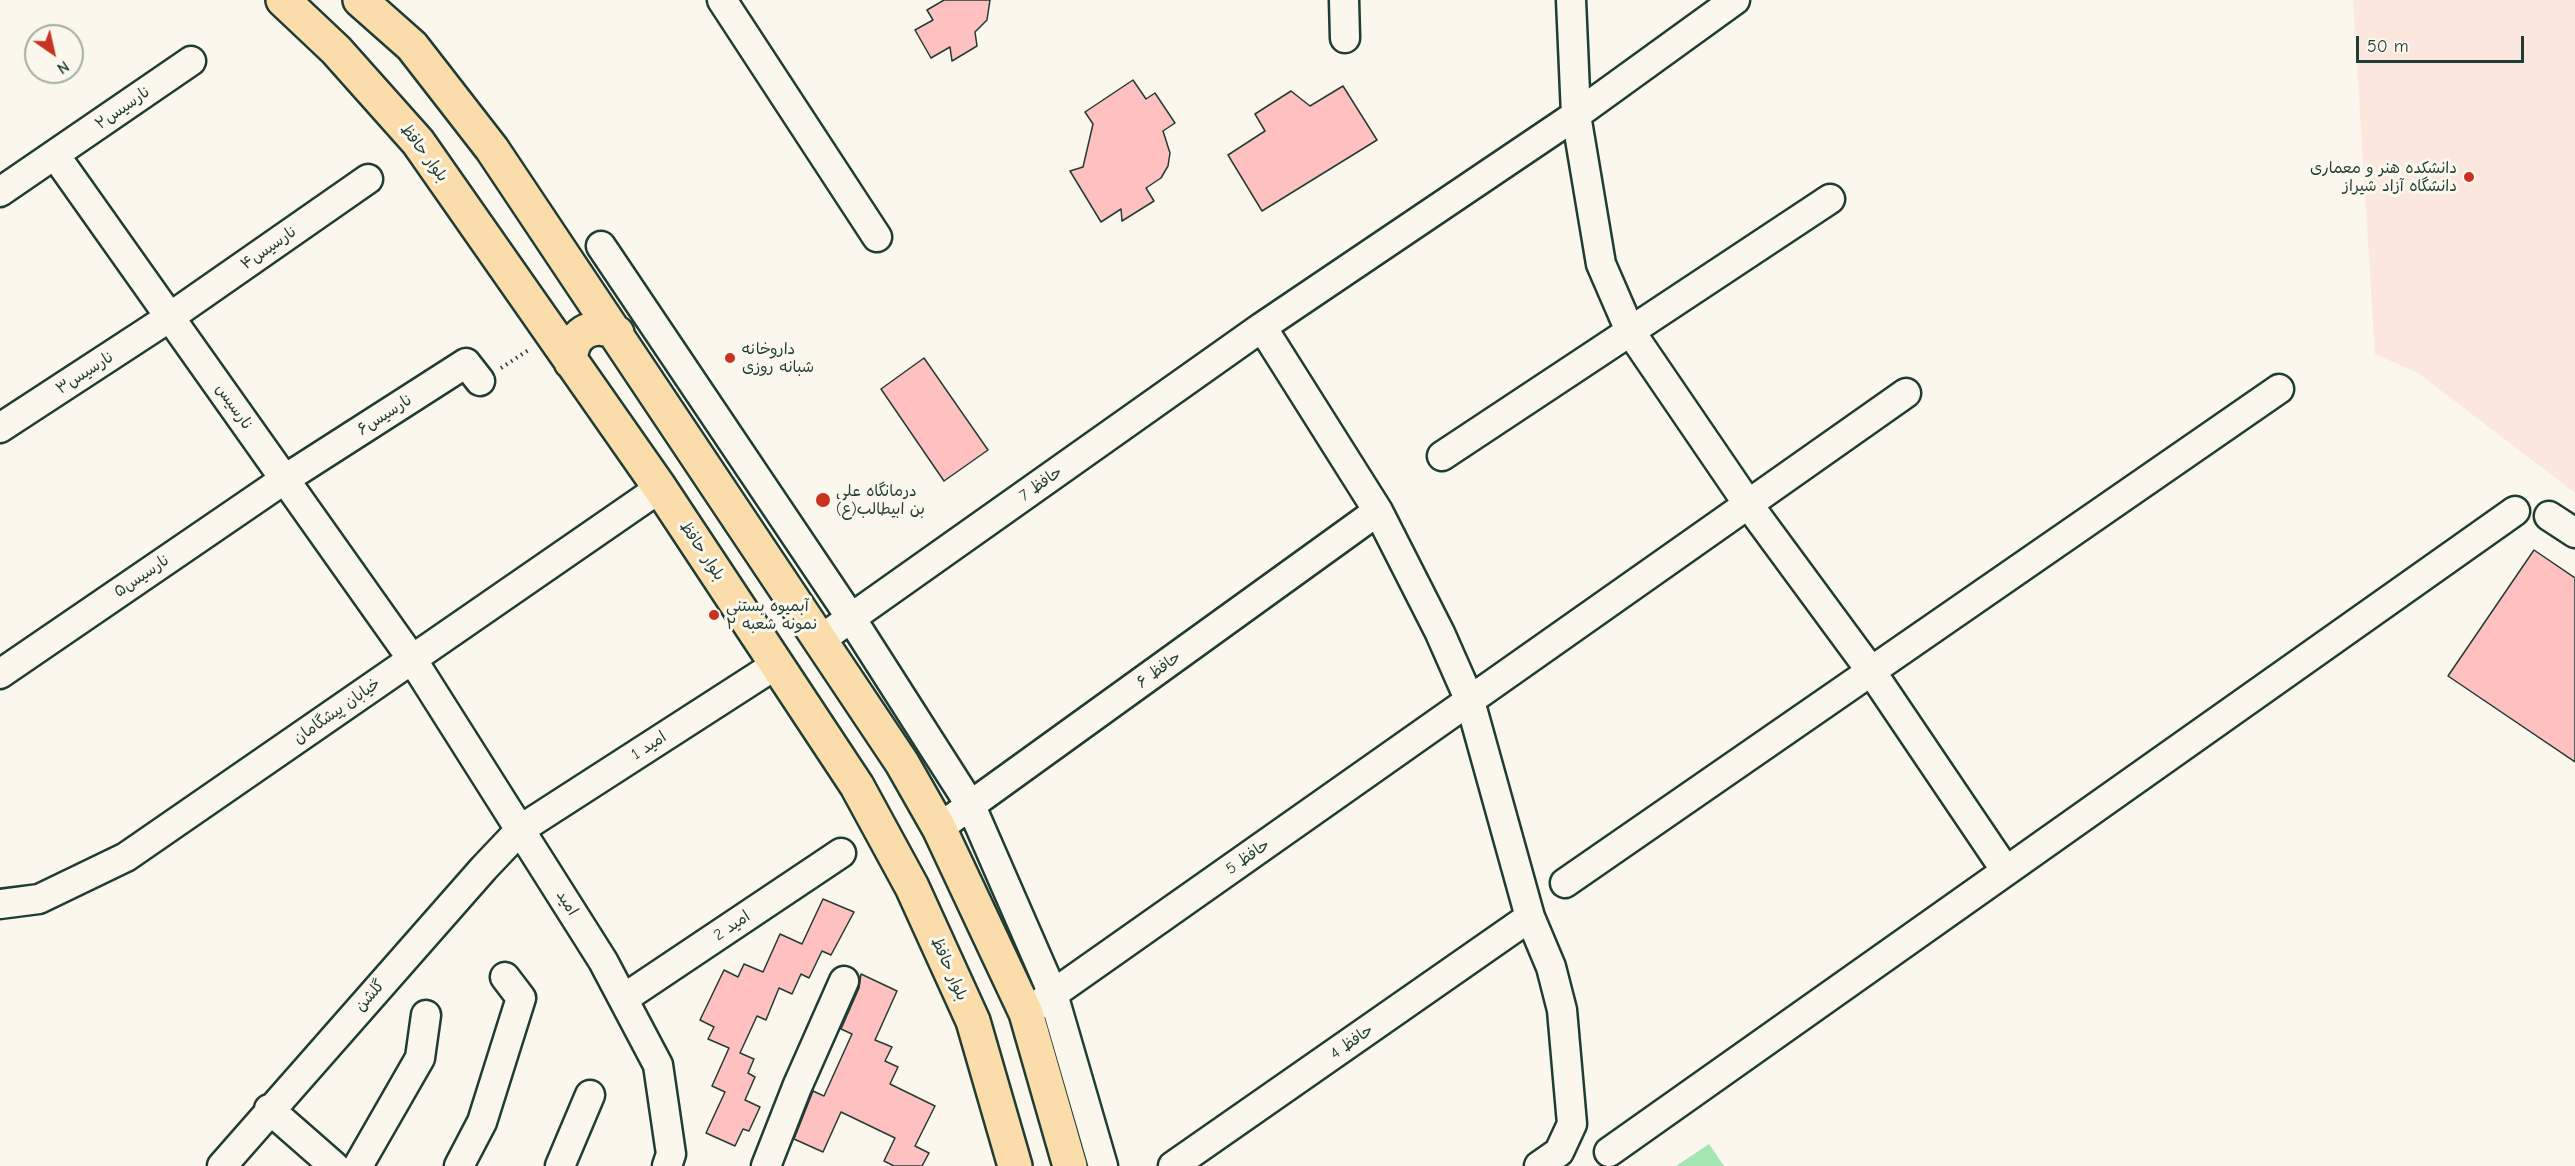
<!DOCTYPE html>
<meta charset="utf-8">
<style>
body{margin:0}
#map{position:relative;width:2575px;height:1166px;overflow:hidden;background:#fbf7ec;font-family:"Comic Neue",sans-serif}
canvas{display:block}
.north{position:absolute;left:24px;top:24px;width:60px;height:60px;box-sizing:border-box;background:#fbf7ec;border:2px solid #a3ada2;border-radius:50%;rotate:146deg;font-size:16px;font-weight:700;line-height:24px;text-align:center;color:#1f3d34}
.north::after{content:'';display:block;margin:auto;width:21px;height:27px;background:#c8321e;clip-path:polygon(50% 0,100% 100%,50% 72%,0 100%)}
.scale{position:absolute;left:2356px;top:36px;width:168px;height:27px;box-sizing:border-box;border:3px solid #1f3d34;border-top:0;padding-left:8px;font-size:18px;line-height:21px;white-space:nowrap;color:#1f3d34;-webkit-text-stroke:4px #fbf7ec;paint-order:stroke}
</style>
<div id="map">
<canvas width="2575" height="1166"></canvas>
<div class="north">N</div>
<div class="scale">50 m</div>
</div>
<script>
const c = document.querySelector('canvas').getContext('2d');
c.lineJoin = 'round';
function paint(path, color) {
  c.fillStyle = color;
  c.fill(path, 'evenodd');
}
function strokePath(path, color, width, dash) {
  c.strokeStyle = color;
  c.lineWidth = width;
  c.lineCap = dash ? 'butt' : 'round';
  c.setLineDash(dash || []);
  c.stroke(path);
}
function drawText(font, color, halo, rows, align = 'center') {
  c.font = font + ' "Comic Neue","Playpen Sans Arabic",sans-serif';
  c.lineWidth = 6;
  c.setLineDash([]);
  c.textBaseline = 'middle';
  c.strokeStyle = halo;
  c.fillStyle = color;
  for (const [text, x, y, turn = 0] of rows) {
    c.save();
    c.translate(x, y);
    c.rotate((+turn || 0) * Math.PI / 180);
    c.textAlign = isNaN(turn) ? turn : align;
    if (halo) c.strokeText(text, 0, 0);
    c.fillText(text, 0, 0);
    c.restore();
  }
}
const built = new Path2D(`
 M2353 0H2575V493L2418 373 2375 354Z`);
const green = new Path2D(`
 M1709 1144 1724 1166H1676Z`);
const building = new Path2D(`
 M944 0H990L987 20 975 32 977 46 952 61 950 47 931 58 915 30 933 20 927 10Z
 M1133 80 1146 99 1155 93 1175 123 1163 131 1170 153 1168 166 1161 178 1146 188 1154 201 1122 221 1121 209 1101 222 1070 171 1083 167 1093 124 1085 112Z
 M1343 86 1377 140 1262 211 1228 155 1265 131 1255 114 1291 91 1310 106Z
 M924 358 988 450 944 481 881 389Z
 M2534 550 2575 578V762L2448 676Z
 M823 899 854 912 831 955 822 951 809 978 801 974 792 994 779 988 766 1020 757 1016 740 1053 754 1059 748 1073 755 1077 745 1100 760 1107 749 1131 743 1129 735 1146 706 1133 725 1092 712 1086 729 1048 708 1039 714 1027 700 1020 724 970 738 977 744 964 763 972 780 934 802 944Z
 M861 974 897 991 875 1040 892 1047 885 1061 898 1067 890 1084 935 1106 915 1146 929 1153 922 1166H894L884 1161 895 1138 841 1112 823 1152 794 1139 813 1091 824 1096 852 1034 841 1029 859 988Z`);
const path = new Path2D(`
 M501 368 530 349`);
const minor = new Path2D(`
 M722 0 877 237
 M1344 0 1345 38
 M1571 0 1576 115 1601 264 1630 331 1748 504 1871 671 2006 871
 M55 155 412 659 603 961 658 1065 671 1154 667 1166
 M0 192 191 61
 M601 246 851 618 971 806 1053 994 1103 1166
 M1262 327 1378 511 1440 633 1470 701 1530 917 1551 967 1562 1010 1572 1124 1559 1152 1539 1166
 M0 428 170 317 368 179
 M1442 456 1830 199
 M2549 516 2575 533
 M820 640 1262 327 1576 115 1735 0
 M0 674 285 479 466 363 480 381
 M939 828 1378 511
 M1565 883 2279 389
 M0 904 39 899 126 857 660 488
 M623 999 841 853
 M1026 1013 1906 393
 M269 1109 334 1166
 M1609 1152 2515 511
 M222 1166 484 868 521 829 777 664
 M358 1166 420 1058 426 1015
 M459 1166 482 1122 521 998 505 977
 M560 1166 590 1095
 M766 1166 797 1087 844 981
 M1173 1166 1530 917`);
const major = new Path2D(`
 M283 0 336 50 418 142 660 488 857 786 912 887 973 1021 1015 1166
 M360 0 412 46 492 149 902 763 939 828 1026 1013 1070 1166
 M571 362C569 335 592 320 617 333`);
const markers = [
 [2469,177,6,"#c8321e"],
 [730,358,6,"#c8321e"],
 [823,500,8,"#c8321e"],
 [714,615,6,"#c8321e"]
];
const streetNames = [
 ["نارسیس۲",123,108,-35],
 ["بلوار حافظ",424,153,53],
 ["نارسیس۴",269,248,-35],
 ["نارسیس۳",85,373,-33],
 ["نارسیس",234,407,55],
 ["نارسیس۶",385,415,-33],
 ["حافظ 7",1041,484,-35],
 ["بلوار حافظ",702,551,56],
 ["نارسیس۵",142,576,-34],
 ["حافظ ۶",1159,670,-36],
 ["خیابان پیشگامان",337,711,-35],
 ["امید 1",649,746,-33],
 ["حافظ 5",1248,857,-35],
 ["امید",567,903,58],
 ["امید 2",732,926,-34],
 ["بلوار حافظ",949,969,66],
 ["گلشن",370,996,-48],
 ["حافظ 4",1352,1042,-35]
];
const poiNames = [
 ["دانشکده هنر و معماری",2457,168,"right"],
 ["دانشگاه آزاد شیراز",2457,186,"right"],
 ["داروخانه",742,349],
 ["شبانه روزی",742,367],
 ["درمانگاه علی",836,491],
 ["بن ابیطالب(ع)",836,509],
 ["آبمیوه بستنی",726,606],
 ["نمونه شعبه ۲",726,624]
];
paint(built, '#fce7de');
paint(green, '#a3e6b1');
paint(building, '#fec1bf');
strokePath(building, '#1f3d34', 1.5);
strokePath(minor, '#1f3d34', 33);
strokePath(major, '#1f3d34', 38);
strokePath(path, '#1f3d34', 4, [1.5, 4.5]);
strokePath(minor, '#fbf7ec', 28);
strokePath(major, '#fbddab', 33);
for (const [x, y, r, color] of markers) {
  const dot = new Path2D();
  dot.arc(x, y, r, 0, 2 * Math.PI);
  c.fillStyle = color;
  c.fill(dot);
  strokePath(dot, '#fbf7ec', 2);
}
drawText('16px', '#1f3d34', '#fbf7ec', streetNames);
drawText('16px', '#1f3d34', '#fbf7ec', poiNames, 'left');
</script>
